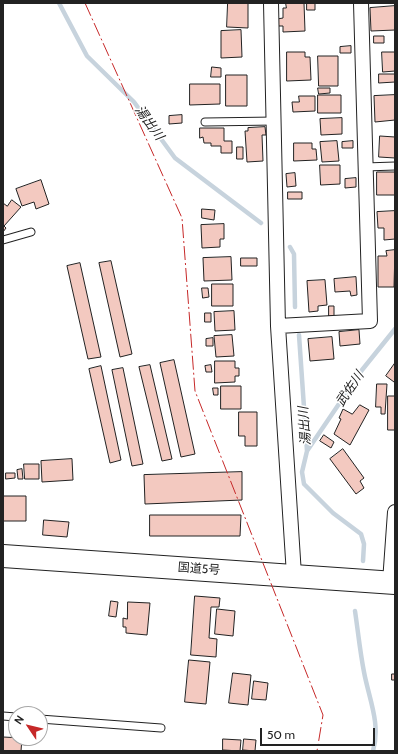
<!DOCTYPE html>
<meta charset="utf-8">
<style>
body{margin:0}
#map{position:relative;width:398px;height:754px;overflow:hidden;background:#fff;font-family:Cabin,sans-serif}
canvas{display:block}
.frame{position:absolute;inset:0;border:4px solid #222;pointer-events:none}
.north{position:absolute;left:8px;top:706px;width:40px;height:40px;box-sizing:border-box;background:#fff;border:1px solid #a7a7a7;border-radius:50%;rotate:305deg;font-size:11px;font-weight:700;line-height:16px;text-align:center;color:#222}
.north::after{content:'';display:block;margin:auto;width:14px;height:18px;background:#c62828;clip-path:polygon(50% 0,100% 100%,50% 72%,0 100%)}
.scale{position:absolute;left:260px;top:728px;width:115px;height:18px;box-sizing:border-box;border:2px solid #222;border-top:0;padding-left:5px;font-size:12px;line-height:14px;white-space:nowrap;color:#222;-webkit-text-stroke:3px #fff;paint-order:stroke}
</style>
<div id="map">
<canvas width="398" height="754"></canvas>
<div class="frame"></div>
<div class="north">N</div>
<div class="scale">50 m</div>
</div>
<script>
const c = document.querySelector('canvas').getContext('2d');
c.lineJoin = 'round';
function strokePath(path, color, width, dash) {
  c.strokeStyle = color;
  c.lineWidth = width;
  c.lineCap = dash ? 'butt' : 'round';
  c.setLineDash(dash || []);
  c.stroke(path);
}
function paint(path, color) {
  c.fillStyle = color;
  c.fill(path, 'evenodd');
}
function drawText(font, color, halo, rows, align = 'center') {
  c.font = font + ' Cabin,"Noto Sans JP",sans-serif';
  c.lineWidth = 3;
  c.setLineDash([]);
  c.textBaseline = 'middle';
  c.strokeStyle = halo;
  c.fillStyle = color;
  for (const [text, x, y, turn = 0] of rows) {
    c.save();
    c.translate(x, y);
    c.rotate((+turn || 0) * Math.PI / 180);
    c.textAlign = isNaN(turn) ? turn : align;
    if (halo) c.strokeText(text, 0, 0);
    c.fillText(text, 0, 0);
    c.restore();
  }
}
const stream = new Path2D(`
 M59 3 87 56 134 102 175 158 261 223
 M290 247 294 254 295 307
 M299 335 307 451 302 472 304 484 333 513 361 534 364 544 363 561
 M307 451 362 370 395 329
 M355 611C358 631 360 652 364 672 369 699 381 724 373 751`);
const building = new Path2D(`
 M228 3H248V28L227 27Z
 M286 3H304L305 31 283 32V26H278L277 19 283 18V8H286Z
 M307 3H315V10H307Z
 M395 6V30L371 31 370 8Z
 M241 30 242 57 221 58V31Z
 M374 36H384V43H374Z
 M351 46V53H340V47Z
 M287 52H305V57H310L311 80 287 81Z
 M382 52H395V71L383 72Z
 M318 56H338V86H319Z
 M212 67 221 68V77H211Z
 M379 74H395V82L379 83Z
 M226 75H247V106H226Z
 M190 84H220V104L190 105Z
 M318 88H330V93L319 94Z
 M318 95H341V113H318Z
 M395 95V120L375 122 374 96Z
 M299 96H315V111L293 112 292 102H299Z
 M182 115V123L169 124V116Z
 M342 118V134L321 135 320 119Z
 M265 127 266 135H262L263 161 247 162 245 131H248V128Z
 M200 128H224V141H232V153H221V146H211V143H204L203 137 200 138Z
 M380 136 395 137V158L379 157Z
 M337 141 339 161 322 162 320 142Z
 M353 141V148H342V142Z
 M294 143H312V149H316L317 160 294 161Z
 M237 147H243V159H237Z
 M320 165H340V184L321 185Z
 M377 172H395V195H377Z
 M295 173 296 186 287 187 286 174Z
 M356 178V187L345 188V179Z
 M41 180 49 204 36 209 34 202 22 206 16 189Z
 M288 192H302V199H288Z
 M12 200 21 207 4 226 6 228 3 232V203L7 206Z
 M202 209 215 210 214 220 202 218Z
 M395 211V239L384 240V228H378L377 212Z
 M224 224V239H220V247L202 248 201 225Z
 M395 250 394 287H378V256H387L386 251Z
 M231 257 232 280 204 281 203 258Z
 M241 258H257V266H241Z
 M111 261 132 354 120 357 99 263Z
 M80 263 101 357 88 359 67 266Z
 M356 277 357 295 351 296 350 291 335 292 334 279Z
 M325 280 327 305 318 306V311L309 312 307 281Z
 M212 284H233V306H212Z
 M202 288H208L209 297 203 298Z
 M329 306H334V316H329Z
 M234 311 235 330 215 331 214 312Z
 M205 313H211V322H205Z
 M359 330 360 344 340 346 339 332Z
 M232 335 234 356 216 357 214 336Z
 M332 337 334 359 310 361 308 339Z
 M213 338V346H206V339Z
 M174 360 195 454 181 457 160 363Z
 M215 361H235V368H239V376H235V382L215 383Z
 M395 363V381L394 382 386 376Z
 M150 365 172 459 162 461 139 367Z
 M211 365 212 372H206L205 366Z
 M101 366 121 460 110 463 89 369Z
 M123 368 143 464 132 466 112 370Z
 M377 384H387L385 414H381V407H376Z
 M221 386H241V409H221Z
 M213 388H218V395H214Z
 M388 396H395V430H388Z
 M360 405 369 410 350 445 334 434 341 419 339 418 343 409 352 414Z
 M239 412H257V446H245V436H239Z
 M324 435 334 442 331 448 320 441Z
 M343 449 364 478 360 481 364 488 356 494 330 459Z
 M72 459 73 480 42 482 41 461Z
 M24 464H39V479H25Z
 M22 469 23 479H18L17 470Z
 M242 472V500L145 504 144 475Z
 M6 473H15V478L6 479Z
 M3 496H26V521H3Z
 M150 515H241L240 536H150Z
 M44 520 69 522 67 537 43 535Z
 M195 596 220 598 219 607H211L209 638 217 639 216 657 191 655Z
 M111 601 118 602 116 617 109 616Z
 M128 602 150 603 147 635 126 633V627H123V618L127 619Z
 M217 609 235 611 233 636 215 634Z
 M189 660 210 662 206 704 185 702Z
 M233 673 251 675 248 705 229 703Z
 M392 674H395V680H392Z
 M254 681 268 683 266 700 252 699Z
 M3 737 22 738 21 751H3Z
 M223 739 241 740 240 751 223 750Z
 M244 739 256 740 255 751 243 750Z`);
const lane = new Path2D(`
 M205 122 275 121
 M365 167 395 166
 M3 240 31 232
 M3 716 16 717
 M40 719 161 728`);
const street = new Path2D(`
 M271 3 278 326 294 575
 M278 326 370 321 361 3
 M390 582 395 512`);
const highway = new Path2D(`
 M3 556 395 583`);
const power = new Path2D(`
 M85 3 182 218 195 391 323 715 317 751`);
const streetNames = [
 ["国道5号",199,569,4]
];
const waterNames = [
 ["湯出川",149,123,54],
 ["武佐川",350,389,-56],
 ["湯出川",305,426,-94]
];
strokePath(stream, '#c7d3dd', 4.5);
paint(building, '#f3c9c0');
strokePath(building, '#222', 1);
strokePath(lane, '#222', 9);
strokePath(street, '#222', 16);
strokePath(highway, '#222', 24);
strokePath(lane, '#fff', 7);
strokePath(street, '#fff', 14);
strokePath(highway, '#fff', 22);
strokePath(power, '#c62828', 1, [14, 3, 2, 3]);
drawText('12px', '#222', '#fff', streetNames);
drawText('italic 13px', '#222', '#fff', waterNames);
</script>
